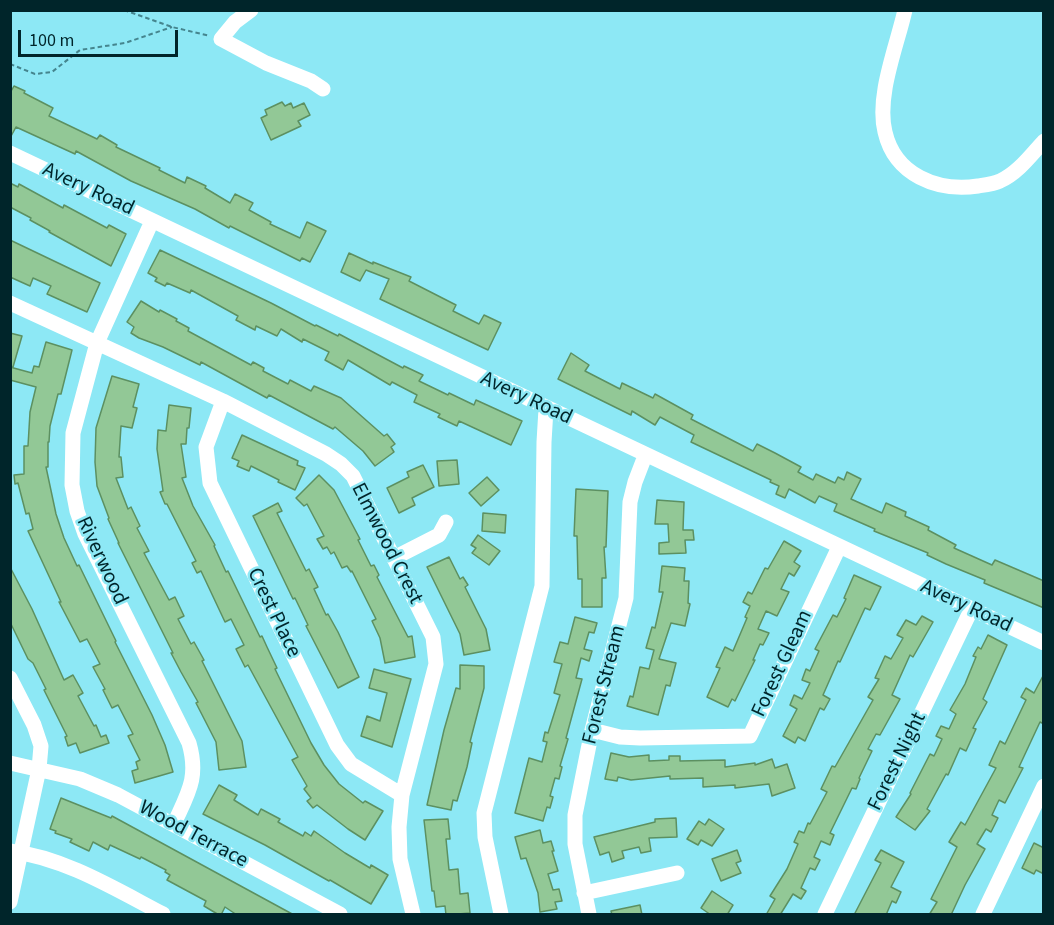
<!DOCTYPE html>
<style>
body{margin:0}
#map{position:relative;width:1054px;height:925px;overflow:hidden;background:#8de8f5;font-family:"Source Sans 3",sans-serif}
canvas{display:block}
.frame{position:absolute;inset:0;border:12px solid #00252a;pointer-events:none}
.scale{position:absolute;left:18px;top:30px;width:160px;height:27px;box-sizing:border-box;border:3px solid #00252a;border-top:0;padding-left:8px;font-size:18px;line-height:21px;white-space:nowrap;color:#00252a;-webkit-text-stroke:4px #8de8f5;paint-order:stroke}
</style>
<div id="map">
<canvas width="1054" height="925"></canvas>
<div class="frame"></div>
<div class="scale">100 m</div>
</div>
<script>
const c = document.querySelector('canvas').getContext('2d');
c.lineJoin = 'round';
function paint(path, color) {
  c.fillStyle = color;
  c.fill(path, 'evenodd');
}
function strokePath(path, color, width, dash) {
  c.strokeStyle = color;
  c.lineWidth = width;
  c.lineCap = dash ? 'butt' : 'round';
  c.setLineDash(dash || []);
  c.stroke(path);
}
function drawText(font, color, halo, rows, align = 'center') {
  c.font = font + ' "Source Sans 3",sans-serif';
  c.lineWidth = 5;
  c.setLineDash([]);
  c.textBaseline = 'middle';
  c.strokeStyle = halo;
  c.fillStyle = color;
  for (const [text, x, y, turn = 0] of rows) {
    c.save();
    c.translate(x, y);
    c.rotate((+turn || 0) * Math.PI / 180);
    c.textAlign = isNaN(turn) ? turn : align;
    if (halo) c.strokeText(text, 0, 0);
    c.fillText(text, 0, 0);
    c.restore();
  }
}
const building = new Path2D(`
 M14 86 25 91 24 93 53 108 49 116 97 139 100 135 117 145 116 147 160 168 159 170 185 183 187 177 206 186 205 188 230 203 235 194 253 203 249 210 271 222 270 224 300 238 307 222 326 231 310 262 302 258 300 261 230 226 229 228 195 209 131 181 76 151 75 154 16 127 10 138V93Z
 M282 102 285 106 291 103 293 108 304 103 310 115 298 121 301 126 271 140 261 118 267 115 265 110Z
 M10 183 18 187 19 184 63 208 64 205 107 228 109 225 126 234 111 266 49 232 50 231 30 220 31 218 10 207Z
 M10 240 100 283 87 312 47 294 51 286 33 278 30 286 10 277Z
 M160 250 271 303 315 326 316 325 338 336 339 334 403 368 404 366 423 375 419 381 448 395 449 393 474 405 476 400 522 421 511 445 459 421 457 426 438 417 440 414 414 402 417 395 392 382 390 385 348 360 343 370 325 360 329 352 303 339 302 342 281 329 277 336 256 326 255 330 236 320 238 316 191 290 190 293 167 283 165 286 155 281 157 278 148 273Z
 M349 253 373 264V262L411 277 409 281 456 305 453 311 479 324 484 315 501 323 488 350 380 299 389 279 366 270 360 281 341 272Z
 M141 301 159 312 160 310 177 319 176 321 189 328 188 331 251 365 253 362 264 368 263 371 288 384 290 380 311 391 314 386 341 398 384 436 387 434 395 444 391 447 394 452 375 466 363 451 335 427 333 429 269 395 267 398 201 362 200 365 163 347 139 338 131 333 134 327 127 322Z
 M10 333 22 336 13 367H10Z
 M46 342 72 350 61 394H58L50 426 49 442H48V467H46L56 514 64 538 77 566 79 565 116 641 115 642 152 715 165 745 173 772 135 783 132 771 138 769 136 762 140 760 128 736 133 734 118 705 112 708 103 690 105 689 93 667 100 664 87 639 80 642 59 602H61L28 531 33 529 29 513 26 514 18 483 15 484 14 475 24 474V446H28L30 412 36 387 10 380V367L32 373 34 366 39 367Z
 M571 353 589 365 585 371 620 389 622 383 653 398 655 394 693 415 691 419 753 451 757 444 775 453 801 467 798 472 813 480 816 474 835 483 838 477 844 480 847 472 861 479 851 499 882 513 886 503 906 512 905 516 929 527 928 530 956 545 954 548 992 565 995 560 1044 581V608L984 583 985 580 946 564 927 555 928 553 874 531 875 529 834 511 837 504 819 496 815 503 789 489 785 498 776 494 779 486 770 482 771 480 691 442 694 435 660 417 655 425 632 411 631 415 558 379Z
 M112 376 139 384 133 407 137 408 132 428 121 426 119 457H121L123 477 116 478 128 509 131 507 140 526 137 528 149 551 144 553 169 600 175 597 184 616 178 619 191 644 194 642 204 660 202 661 242 741 246 767 219 770 216 742 196 703 198 702 181 672 171 653H173L118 543H119L108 519 109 518 97 486 95 462 96 428Z
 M169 405 191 408 189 428H187L186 444H181L186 477 182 478 193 506 215 545 214 546 226 572 228 571 260 637 262 636 267 647 277 668 275 669 311 743 324 765 339 784 363 803 365 801 383 811 365 840 348 829 317 805 313 808 307 801 311 798 304 789 307 786 292 760 298 757 248 665 245 667 236 649 244 645 231 619 225 622 201 571 197 573 192 563 196 561 167 504H165L160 492 163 491 157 449 158 430 166 431Z
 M242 435 298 461 297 465 305 468 295 490 278 482 279 480 251 466 249 471 237 466 239 461 232 458Z
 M457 460 459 484 439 486 437 461Z
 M423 465 434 487 412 498 415 505 399 513 387 488 409 477 407 472Z
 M319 475 334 490 360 539 358 540 371 566 374 565 379 575 377 577 394 610 408 637 412 636 415 657 385 663 380 638 372 621 376 619 352 571 351 572 347 566 342 568 334 552 331 554 327 547 323 549 317 539 324 536 307 504 304 506 296 498Z
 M487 477 499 490 481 506 469 493Z
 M576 489 608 491 606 547H604L606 578H602V607H582V579H578L577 536H574Z
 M657 500 684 502 683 530H693L694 540H685L686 553 659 554V543L669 542 668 524H655Z
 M278 503 282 511 277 513 306 571 309 569 318 587 314 589 326 615 328 614 338 632 359 677 338 688 306 626 308 625 295 598 293 599 253 516Z
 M483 513 506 515 505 533 482 531Z
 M478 535 500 551 489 565 472 553 476 548 471 545Z
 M784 541 801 551 794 562 800 566 794 576 789 573 781 589 789 592 777 616 766 611 758 629 769 633 763 645 760 644 753 660H755L735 701 732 699 728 707 707 697 720 668 716 667 725 647 733 651 747 618 745 617 750 606 743 602 748 592 752 594 765 568 768 569Z
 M449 557 460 579 463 577 468 585 465 587 486 629 490 650 464 655 460 634 427 567Z
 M662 566 685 568 684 581H689L688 603 690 604 685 626 671 623 659 659 676 663 670 686 666 685 658 715 627 706 630 696 633 697 640 667 649 669 654 650 646 648 652 627 655 628 663 592H659Z
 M10 567 32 609 64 680 73 675 83 693 78 696 94 726 96 725 101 737 106 735 109 743 80 753 76 743 68 746 65 737 67 736 44 690 46 689 33 663 28 659 10 622Z
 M854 575 881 587 870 610 865 608 840 662 838 661 823 695 830 699 824 710 820 708 805 741 798 737 795 743 783 736 797 709 790 705 794 695 802 699 810 683 802 680 806 669 810 671 819 651 815 649 833 615 837 617 846 599 844 598Z
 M922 616 933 622 913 657 910 655 892 695 900 699 880 735 876 734 868 749 872 751 859 778 860 779 856 789 852 788 830 833 834 835 830 845 821 841 814 857 820 860 815 870 810 868 801 888 806 891 801 899 793 894 780 915H766L775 899 770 896 787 869 798 844 794 842 799 831 804 833 808 823 810 824 827 792 821 789 832 766 835 767 873 700 868 697 879 679 875 678 885 656 891 659 903 638 897 635 906 620 916 625Z
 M575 617 597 623 594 633 589 632 584 649 592 651 589 661 581 658 576 678 582 679 566 738 568 739 560 766 562 767 559 779 555 778 550 796 553 797 550 808 547 807 543 821 515 813 529 758 542 762 547 742 543 741 545 732 548 733 560 695 554 693 562 664 554 662 560 642 568 644Z
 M988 635 1007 645 983 699 987 702 973 728 976 729 966 751 960 748 948 775 946 774 927 809 930 811 915 830 896 817 911 794 910 793 930 754 934 756 942 739 936 736 941 726 949 729 956 714 950 710 965 684 976 657 973 656 978 647 981 649Z
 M460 665 484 666V688L470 742 472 743 467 767 457 801 453 800 451 810 427 805 444 730 456 688 460 689Z
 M374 669 411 679 392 747 361 736 367 716 380 721 387 693 369 688Z
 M1044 674V724L1040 722 1019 767 1023 768 1005 803 999 800 992 815 998 818 991 832 986 829 977 844 985 849 965 885 951 915H929L937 902 931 899 957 847 949 842 961 822 965 825 996 768 989 765 1000 741 1005 744 1026 700 1021 697 1026 688 1034 693Z
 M611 753 629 757 649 755V761L669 760V756H680V761L725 760V767L755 763V765L772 759 775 768 787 764 795 788 772 796 769 784 735 788V785L703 787V778L670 779V776L631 780 618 777 617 781 605 779Z
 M219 785 237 795 234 800 258 815 261 809 280 819 278 822 303 836 305 832 311 836 314 831 345 853 370 868 371 865 388 875 371 904 330 880 329 881 265 845 203 814Z
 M61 798 111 818 112 816 294 915H237L225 907 221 915H219L204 906 206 901 167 880 170 875 165 872 166 870 141 857 140 859 110 845 108 850 93 842 89 851 70 842 72 839 55 833 56 831 50 829Z
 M676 818 677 837 649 838 651 851 641 853 639 847 622 851 624 858 612 862 609 852 600 855 594 837 655 822V819Z
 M448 819 450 839H446L449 870 458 869 460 894 468 893 470 913 446 915 445 906 436 907 434 891H432L424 820Z
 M709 819 724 829 712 846 701 840 698 845 687 839 699 821 705 825Z
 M540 830 543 843 551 841 554 851H552L558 871 548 874 553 890 559 889 562 901 555 902 557 909 540 912 538 893 526 858 521 859 515 837Z
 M1034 843 1044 848V874L1036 870 1034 874 1022 868Z
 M737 850 741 861 736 863 741 873 721 881 712 859Z
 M881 850 904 862 891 887 901 892 896 903 892 901 886 915H854L881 863 875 860Z
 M712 891 733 905 727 915H711L701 908Z
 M640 905 642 915H612L611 911Z`);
const path = new Path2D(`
 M124 10 172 27 210 36
 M10 64 35 74 52 72 80 50 125 43 172 27`);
const minor = new Path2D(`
 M251 10 235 22 221 39 266 63 311 81 323 89
 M905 10C897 46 876 96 885 132 895 175 937 192 978 186 985 185 994 184 1000 181 1018 173 1031 155 1044 141
 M10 153 1044 643
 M152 221 97 343 73 433 72 485 77 511 85 534 189 743C199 778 188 793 174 824
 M10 303 223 401 326 454 341 464 353 476 433 637 436 664 402 795 399 827 400 859 413 914
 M223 401 206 447 210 483 337 745 351 764 402 795
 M394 558 439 535 446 522
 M10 678 34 725 41 746 39 769 10 902
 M592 730 620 737 640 738 750 736 839 547
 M10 763 80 779 118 795 340 914
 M10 851C65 858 115 889 163 914
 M584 893 677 873
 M501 914 485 837 484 813 542 586 544 442 546 409
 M589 914 575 844V815L592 730 626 598 630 502 635 482 645 456
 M825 914 971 610
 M983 914 1044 786`);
const streetNames = [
 ["Avery Road",88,190,25],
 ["Avery Road",526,399,25],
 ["Elmwood Crest",386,544,63],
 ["Riverwood",101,561,65],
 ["Avery Road",966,607,25],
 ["Crest Place",273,613,64],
 ["Forest Gleam",783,664,-65],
 ["Forest Stream",605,685,-76],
 ["Forest Night",898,762,-64],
 ["Wood Terrace",193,835,28]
];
paint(building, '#92c896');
strokePath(building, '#5c9061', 1.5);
strokePath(path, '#45858e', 2, [4.5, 3]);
strokePath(minor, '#fff', 15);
drawText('21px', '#00252a', '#8de8f5', streetNames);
</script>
